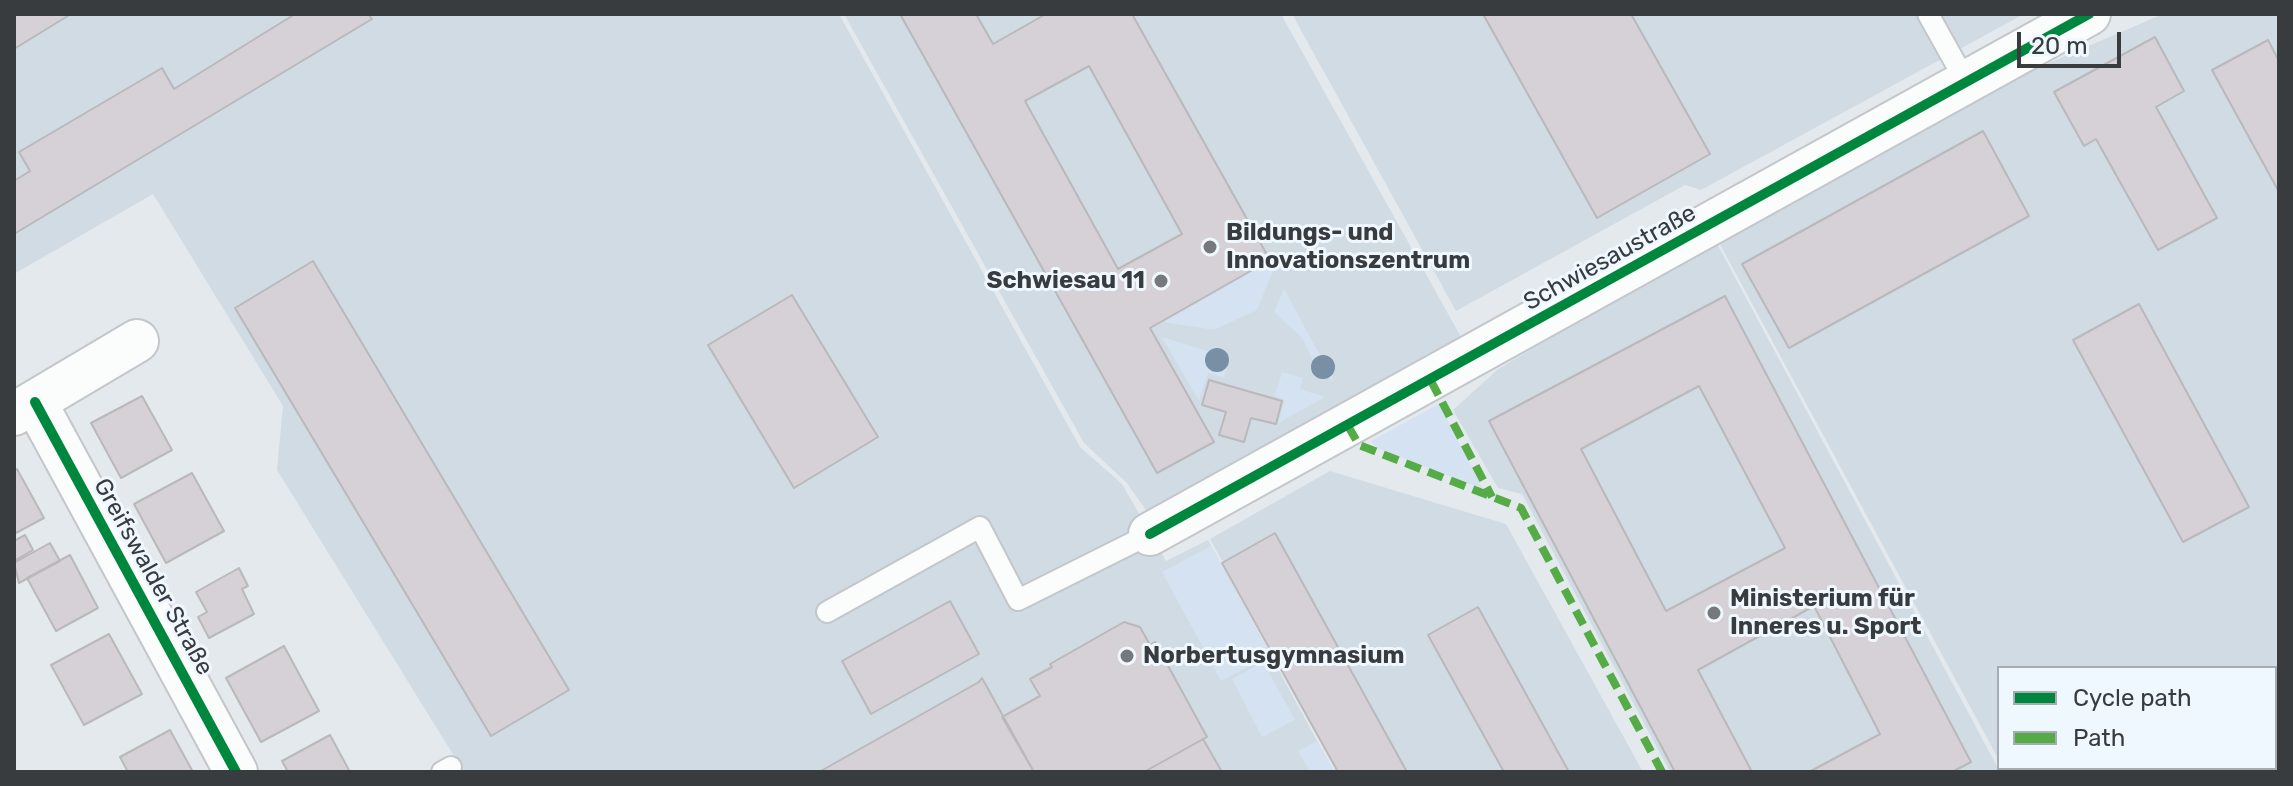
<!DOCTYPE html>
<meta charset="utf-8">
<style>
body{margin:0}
#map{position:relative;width:2293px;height:786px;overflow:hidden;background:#e4e9ee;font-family:Rubik,sans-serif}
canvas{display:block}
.frame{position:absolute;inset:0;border:16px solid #393c3f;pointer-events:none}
.legend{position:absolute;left:1997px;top:666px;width:280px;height:104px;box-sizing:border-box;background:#eff7ff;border:2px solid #a6acb2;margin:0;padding:10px 14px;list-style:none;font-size:24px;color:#393c3f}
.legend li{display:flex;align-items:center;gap:16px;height:40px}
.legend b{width:40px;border:2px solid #a6acb2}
.scale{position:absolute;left:2017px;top:32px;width:104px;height:36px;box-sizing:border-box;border:4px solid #393c3f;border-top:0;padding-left:10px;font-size:24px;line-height:28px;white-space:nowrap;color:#393c3f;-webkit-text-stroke:6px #eff7ff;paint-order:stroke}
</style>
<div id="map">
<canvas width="2293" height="786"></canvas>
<div class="frame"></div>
<ul class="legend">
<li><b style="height:10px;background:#00873e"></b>Cycle path</li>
<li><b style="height:10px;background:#55ac46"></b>Path</li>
</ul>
<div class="scale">20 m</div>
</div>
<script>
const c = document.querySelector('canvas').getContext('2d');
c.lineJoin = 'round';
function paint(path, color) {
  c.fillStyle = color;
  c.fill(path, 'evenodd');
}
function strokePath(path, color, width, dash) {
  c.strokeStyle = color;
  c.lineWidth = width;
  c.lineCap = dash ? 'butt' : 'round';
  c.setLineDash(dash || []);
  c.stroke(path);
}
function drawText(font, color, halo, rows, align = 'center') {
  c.font = font + ' Rubik,sans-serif';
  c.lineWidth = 6;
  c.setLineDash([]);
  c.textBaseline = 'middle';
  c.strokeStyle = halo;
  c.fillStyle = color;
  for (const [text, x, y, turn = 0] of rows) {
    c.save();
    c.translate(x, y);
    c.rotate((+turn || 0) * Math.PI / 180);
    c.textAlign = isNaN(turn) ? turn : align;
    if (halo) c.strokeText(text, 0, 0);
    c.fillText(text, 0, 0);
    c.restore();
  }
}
const built = new Path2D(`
 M14 14H839L1080 447 1122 484 1166 561 1208 540 1334 772H472L462 769 277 470 283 406 153 194 14 274Z
 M844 14H1281L1461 337 1150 516 1127 483 1084 443Z
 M1292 14H2024L1701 190 1685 185 1456 311Z
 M2163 14H2279V758L2275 760V668H1999V760L1716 237 1965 99Z
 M1714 238 2000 772H1670L1522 494 1498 488 1453 410 1497 370Z
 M1330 471 1506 524 1643 772H1338L1210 539Z
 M2003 768H2256L2247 772H2006Z`);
const green = new Path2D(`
 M1272 260 1275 266 1257 310 1214 330 1164 322Z
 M1284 289 1334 381 1318 371 1302 338 1274 312Z
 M1162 337 1230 358 1224 378 1208 373 1199 401Z
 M1282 372 1303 378 1300 389 1325 397 1278 423 1285 400 1275 396Z
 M1439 404 1483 489 1377 448 1371 441Z
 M1211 546 1270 655 1221 681 1162 572Z
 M1263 662 1295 720 1262 737 1232 679Z
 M1317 741 1335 772H1310L1298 751Z`);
const building = new Path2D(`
 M14 14H71L14 49Z
 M295 14H368L372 19 14 234V181L30 171 19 152 162 68 174 89Z
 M900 14H976L993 44 1046 14H1132L1270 260 1150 328 1214 442 1157 473ZM1089 66 1182 234 1118 269 1025 101Z
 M1483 14H1631L1710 154 1597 218Z
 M2155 37 2184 91 2156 107 2217 218 2158 250 2096 139 2084 146 2054 92Z
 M2268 40 2279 61V192L2212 70Z
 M1983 131 2029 216 1789 348 1742 264Z
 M313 261 569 690 491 736 235 308Z
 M792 295 878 437 794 488 708 345Z
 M1725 296 1971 762 1952 772H1809L1880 734 1814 606 1698 670 1752 772H1675L1489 421ZM1699 386 1785 548 1666 611 1581 449Z
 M2139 304 2249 507 2183 542 2073 340Z
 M1209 380 1282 401 1276 424 1251 418 1244 442 1219 435 1226 412 1202 405Z
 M142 396 172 450 121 478 91 423Z
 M17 469 44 518 14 534V471Z
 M192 473 224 531 166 563 134 504Z
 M1275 533 1407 772H1338L1222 563Z
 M25 535 33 550 14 561V541Z
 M50 543 60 561 19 583 14 563Z
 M70 555 98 608 56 631 27 578Z
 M239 568 248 586 242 589 254 614 209 638 198 617 207 612 196 592Z
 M950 601 979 654 871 714 842 661Z
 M1478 607 1569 772H1504L1428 635Z
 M1124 622 1140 627 1150 645 1155 642 1207 737 1144 772H1034L1002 717 1040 696 1030 679 1052 667 1050 664Z
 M109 634 142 694 84 725 51 665Z
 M284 646 319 711 261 742 226 678Z
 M982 678 1034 772H819L979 682Z
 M170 730 193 772H128L120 757Z
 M330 735 350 772H288L282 761Z
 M1203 739 1222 772H1144Z`);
const lane = new Path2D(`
 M1928 14 1966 82
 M827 612 980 527 1018 600 1150 534
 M442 772 451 767`);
const street = new Path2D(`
 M35 402 236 772
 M14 414 137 341
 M1150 534 2089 14`);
const quiet = new Path2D(`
 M1431 381 1492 497
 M1348 426 1359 445 1521 508 1662 772`);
const cycleway = new Path2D(`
 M35 402 236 772
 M1150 534 2089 14`);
const trees = [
 [1217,360],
 [1323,367]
];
const markers = [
 [1210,247,8,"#75797c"],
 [1161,281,8,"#75797c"],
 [1714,613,8,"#75797c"],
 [1127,656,8,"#75797c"]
];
const poiNames = [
 ["Bildungs- und",1226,233],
 ["Innovationszentrum",1226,261],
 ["Schwiesau 11",1145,281,"right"],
 ["Ministerium für",1730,599],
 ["Inneres u. Sport",1730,627],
 ["Norbertusgymnasium",1143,656]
];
const streetNames = [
 ["Schwiesaustraße",1610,258,-29],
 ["Greifswalder Straße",153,577,61]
];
paint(built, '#d1dbe4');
paint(green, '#d4e2f1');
paint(building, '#d5d1d7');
strokePath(building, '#b9b9bc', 2);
strokePath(lane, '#c3c7ca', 24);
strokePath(street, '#c3c7ca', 46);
strokePath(lane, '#fbfcfc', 20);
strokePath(street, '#fbfcfc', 42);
strokePath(quiet, '#55ac46', 8, [16, 8]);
strokePath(cycleway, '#00873e', 10);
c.fillStyle = '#788fa5';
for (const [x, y] of trees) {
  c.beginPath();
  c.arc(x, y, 12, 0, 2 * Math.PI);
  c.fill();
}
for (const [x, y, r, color] of markers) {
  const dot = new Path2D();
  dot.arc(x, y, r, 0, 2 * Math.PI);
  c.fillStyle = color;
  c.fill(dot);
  strokePath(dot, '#eff7ff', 3);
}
drawText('bold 24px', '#393c3f', '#eff7ff', poiNames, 'left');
drawText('24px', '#393c3f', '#eff7ff', streetNames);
</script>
